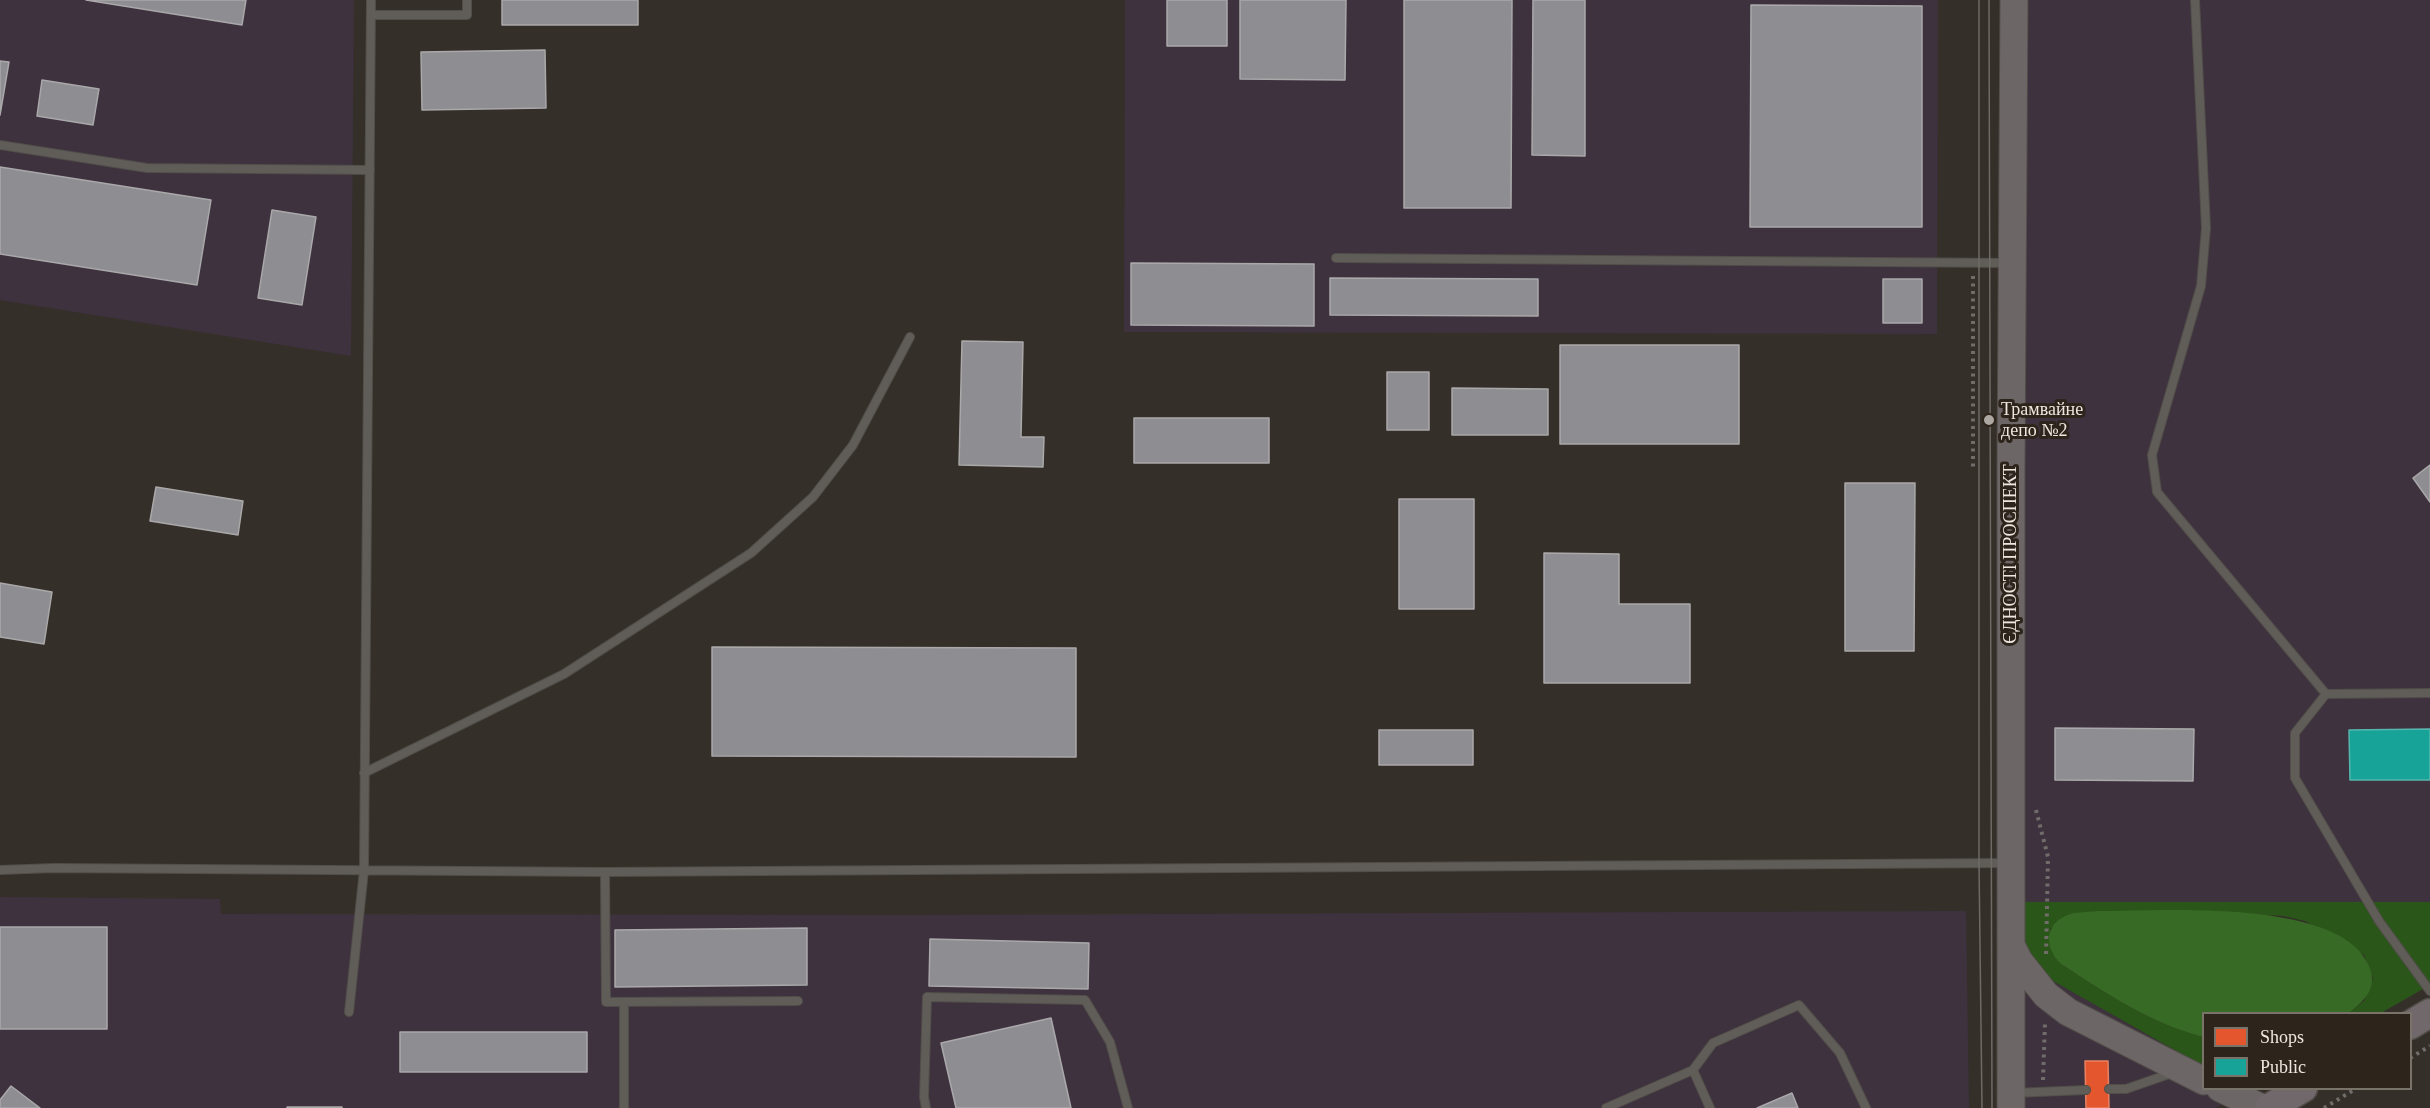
<!DOCTYPE html>
<meta charset="utf-8">
<style>
body{margin:0}
#map{position:relative;width:2430px;height:1108px;overflow:hidden;background:#342f29;font-family:"Times New Roman",serif}
canvas{display:block}
.legend{position:absolute;left:2202px;top:1012px;width:210px;height:78px;box-sizing:border-box;background:#2d251b;border:2px solid #7a736a;margin:0;padding:8px 10px;list-style:none;font-size:18px;color:#ede7e0}
.legend li{display:flex;align-items:center;gap:12px;height:30px}
.legend b{width:30px;border:2px solid #7a736a}
</style>
<div id="map">
<canvas width="2430" height="1108"></canvas>
<ul class="legend">
<li><b style="height:16px;background:#e4572e"></b>Shops</li>
<li><b style="height:16px;background:#17a398"></b>Public</li>
</ul>
</div>
<script>
const c = document.querySelector('canvas').getContext('2d');
c.lineJoin = 'round';
function paint(path, color) {
  c.fillStyle = color;
  c.fill(path, 'evenodd');
}
function strokePath(path, color, width, dash) {
  c.strokeStyle = color;
  c.lineWidth = width;
  c.lineCap = dash ? 'butt' : 'round';
  c.setLineDash(dash || []);
  c.stroke(path);
}
function drawText(font, color, halo, rows, align = 'center') {
  c.font = font + ' "Times New Roman",serif';
  c.lineWidth = 6;
  c.setLineDash([]);
  c.textBaseline = 'middle';
  c.strokeStyle = halo;
  c.fillStyle = color;
  for (const [text, x, y, turn = 0] of rows) {
    c.save();
    c.translate(x, y);
    c.rotate((+turn || 0) * Math.PI / 180);
    c.textAlign = isNaN(turn) ? turn : align;
    if (halo) c.strokeText(text, 0, 0);
    c.fillText(text, 0, 0);
    c.restore();
  }
}
const industrial = new Path2D(`
 M0 0H354L351 356 0 300Z
 M1125 0H1938L1937 334 1124 332Z
 M2026 0H2430V902H2023Z
 M0 897 220 899 221 914 902 915 1966 911 1969 1108H0Z
 M2023 964 2203 1066 2204 1088 2248 1091 2216 1108H2023Z`);
const green = new Path2D(`
 M2023 902H2430V985L2381 1013H2349L2364 1001 2373 979 2364 955 2305 921 2283 916 2220 912 2098 911 2067 916 2050 929 2061 964C2107 994 2150 1023 2203 1037V1066L2023 964Z`);
const forest = new Path2D(`
 M2098 911C2161 911 2338 898 2368 964 2379 986 2366 1000 2349 1013L2204 1014 2203 1037C2150 1023 2107 994 2061 964 2042 945 2045 920 2074 913 2081 912 2090 912 2098 911Z`);
const shops = new Path2D(`
 M2085 1061H2108L2109 1108H2086Z`);
const public = new Path2D(`
 M2430 729V780H2350L2349 730Z`);
const industry = new Path2D(`
 M86 0H246L242 25Z
 M502 0H638V25H502Z
 M1167 0H1227V46H1167Z
 M1240 0H1346L1345 80 1240 79Z
 M1404 0H1512L1511 208H1404Z
 M1533 0H1585V156L1532 155Z
 M1751 5 1922 6V227H1750Z
 M545 50 546 108 422 110 421 52Z
 M0 61 9 62 0 115Z
 M42 80 99 89 93 125 37 116Z
 M0 167 211 200 197 285 0 254Z
 M272 210 316 217 302 305 258 298Z
 M1131 263 1314 264V326L1131 325Z
 M1330 278 1538 279V316L1330 315Z
 M1883 279H1922V323H1883Z
 M962 341 1023 342 1021 437H1044L1043 467 959 465Z
 M1560 345H1739V444H1560Z
 M1387 372H1429V430H1387Z
 M1452 388 1548 389V435H1452Z
 M1134 418H1269V463H1134Z
 M2430 465V502L2413 478Z
 M1845 483H1915L1914 651H1845Z
 M156 487 243 501 238 535 150 521Z
 M1399 499H1474V609H1399Z
 M1544 553 1619 554V604H1690V683H1544Z
 M0 583 52 592 44 644 0 637Z
 M712 647 1076 648V757L712 756Z
 M2055 728 2194 729 2193 781 2055 780Z
 M1379 730H1473V765H1379Z
 M0 927H107V1029H0Z
 M807 928V985L615 987V930Z
 M930 939 1089 943 1088 989 929 986Z
 M1051 1018 1071 1108H956L941 1043Z
 M400 1032H587V1072H400Z
 M11 1086 40 1108H0V1100Z
 M1792 1093 1798 1108H1757Z
 M287 1107H342V1108H287Z`);
const path = new Path2D(`
 M1973 276V467
 M2036 810 2048 857 2046 957
 M2410 1058 2430 1046
 M2043 1080 2045 1022
 M2324 1108 2357 1088`);
const service = new Path2D(`
 M2195 0 2206 228 2201 286 2152 455 2157 492 2326 694
 M371 15H467V0
 M0 145 147 168 370 170
 M1336 258 2008 263
 M2326 694 2295 733V778L2379 921 2430 991
 M2326 694 2430 693
 M364 773 564 674 751 553 813 497 853 445 910 337
 M0 870 54 868 605 872 2006 863
 M605 872 606 1002 798 1001
 M624 1002V1108
 M349 1012 364 870 371 0
 M1693 1070 1710 1108
 M2109 1089H2126L2175 1072
 M2014 1093 2086 1090
 M926 1108 924 1097 927 997 1085 1000 1110 1042 1128 1108
 M1606 1108 1693 1070 1713 1043 1799 1005 1840 1053 1866 1108`);
const primary = new Path2D(`
 M2012 947 2019 961 2046 995 2068 1012 2204 1081
 M2220 1088 2262 1108
 M2011 1108V466L2014 0`);
const trunk = new Path2D(`
 M2410 1025 2430 1013
 M2269 1108 2303 1088`);
const tram = new Path2D(`
 M1979 0V863L1982 1108
 M1989 0 1992 1108`);
const markers = [
 [1989,420,6,"#aca7a0"]
];
const poiNames = [
 ["Трамвайне",2001,410],
 ["депо №2",2001,431]
];
const streetNames = [
 ["ЄДНОСТІ ПРОСПЕКТ",2011,554,-90]
];
paint(industrial, '#3e323f');
paint(green, '#2a5619');
paint(forest, '#376a25');
paint(shops, '#e4572e');
strokePath(shops, '#e78263', 1.5);
paint(public, '#17a398');
strokePath(public, '#57b7ae', 1.5);
paint(industry, '#8d8d92');
strokePath(industry, '#aaa8a9', 1.5);
strokePath(service, '#514d48', 10);
strokePath(primary, '#514d48', 29);
strokePath(trunk, '#514d48', 31);
strokePath(path, '#706c69', 4, [3, 4.5]);
strokePath(service, '#605d59', 8);
strokePath(primary, '#6d6667', 27);
strokePath(trunk, '#70686b', 28);
strokePath(tram, '#6e6a66', 1.5);
for (const [x, y, r, color] of markers) {
  const dot = new Path2D();
  dot.arc(x, y, r, 0, 2 * Math.PI);
  c.fillStyle = color;
  c.fill(dot);
  strokePath(dot, '#2d251b', 2);
}
drawText('18px', '#ede7e0', '#2d251b', poiNames, 'left');
drawText('18px', '#ede7e0', '#2d251b', streetNames);
</script>
